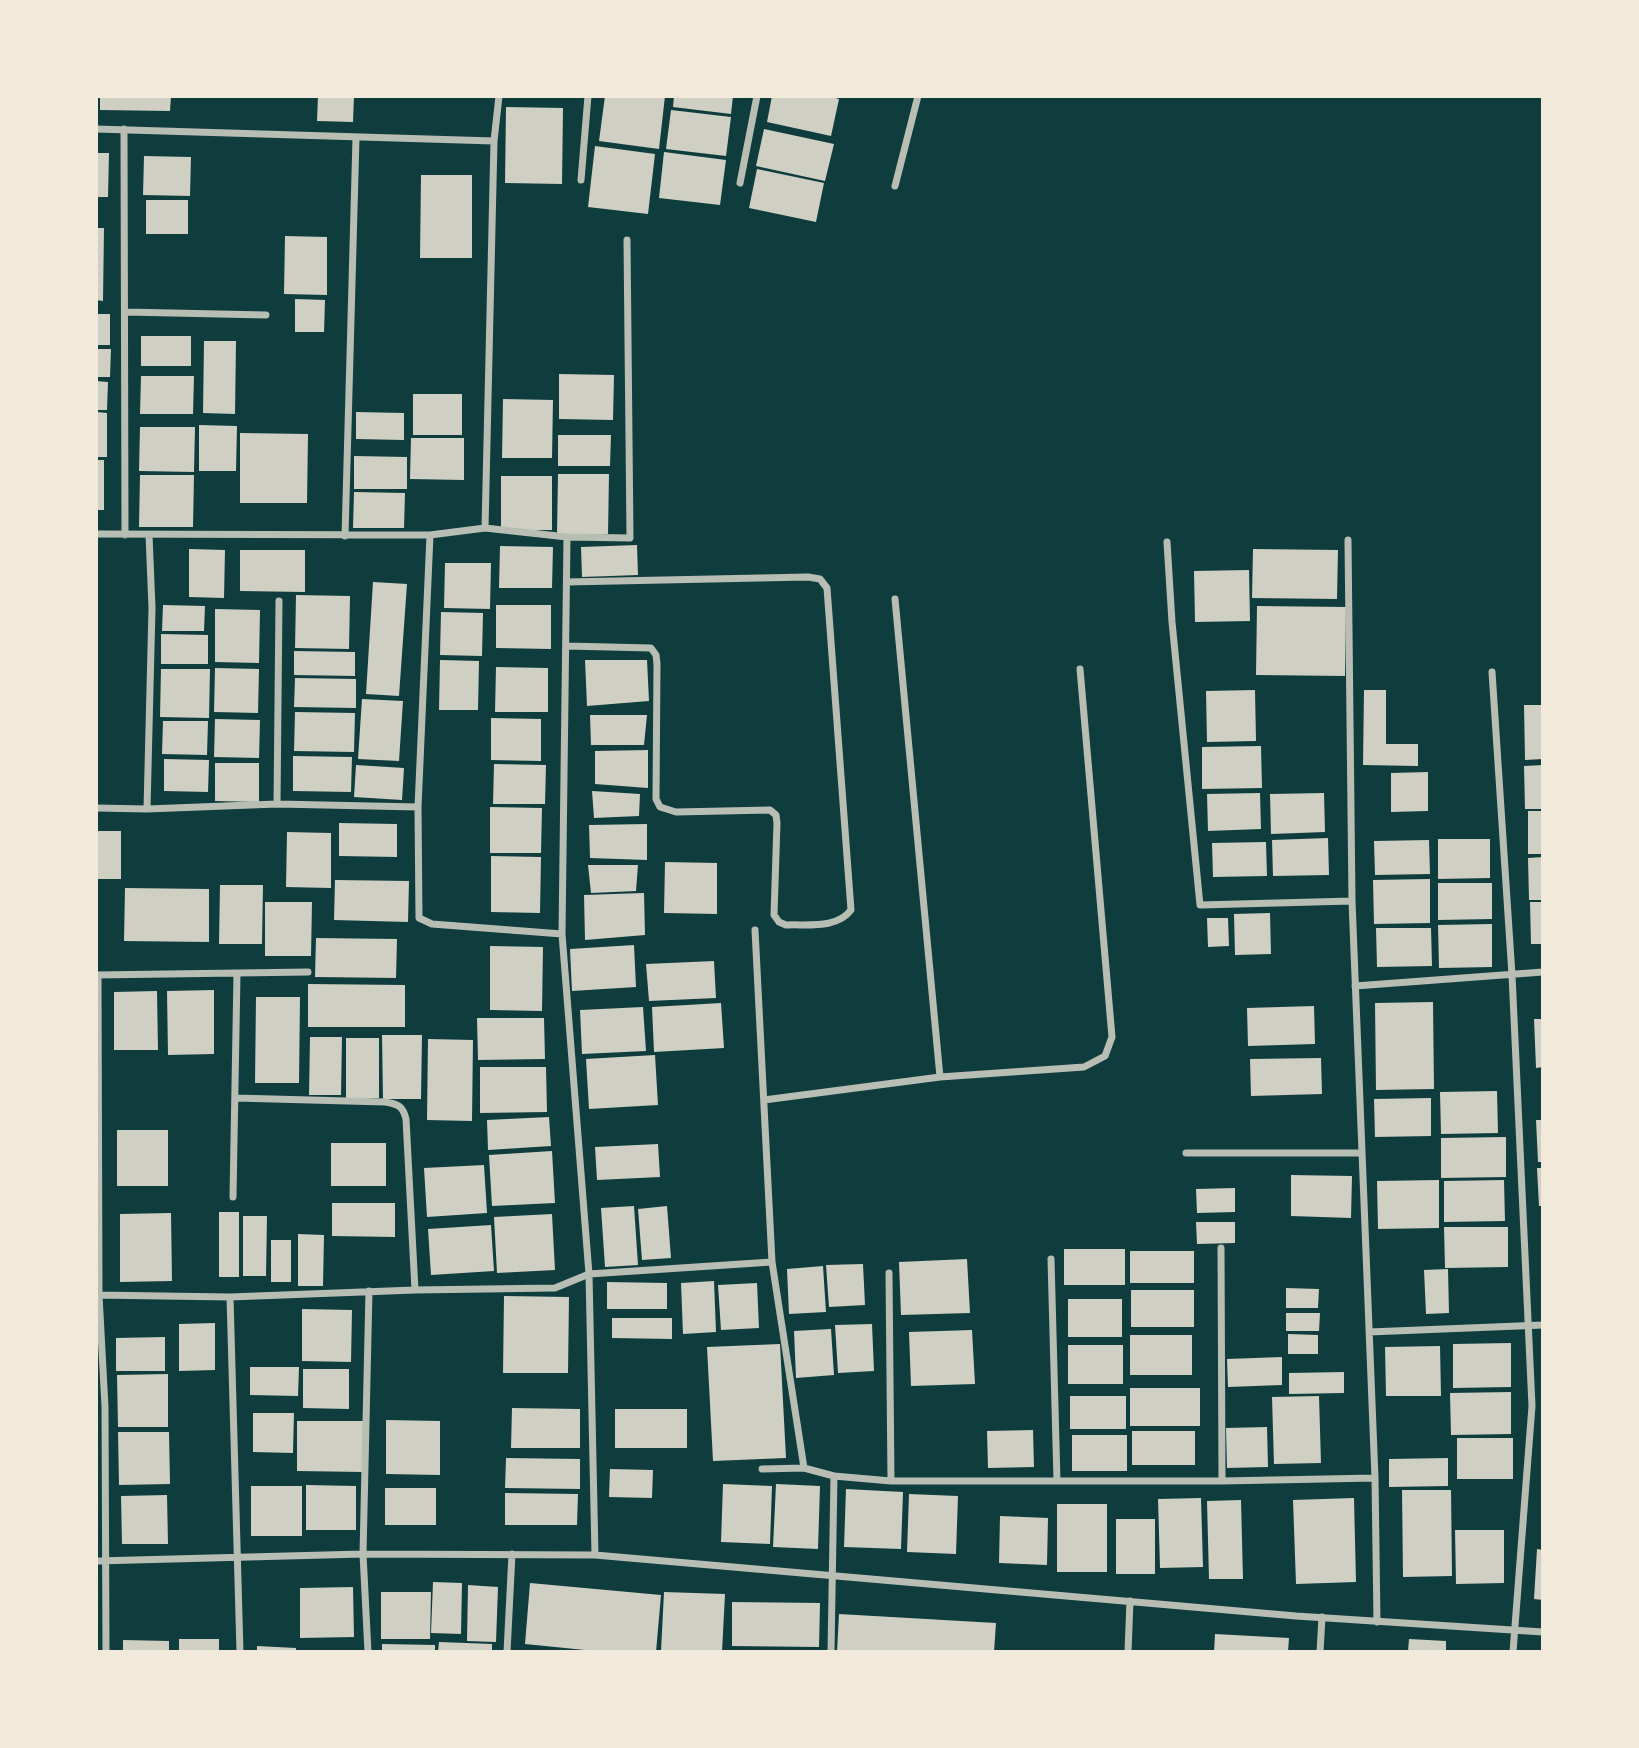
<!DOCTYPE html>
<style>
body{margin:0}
#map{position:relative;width:1639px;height:1748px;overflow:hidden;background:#0f3d3e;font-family:"Crimson Pro",serif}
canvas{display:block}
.frame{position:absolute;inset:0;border:98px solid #f1e9da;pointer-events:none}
</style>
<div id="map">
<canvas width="1639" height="1748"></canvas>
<div class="frame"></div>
</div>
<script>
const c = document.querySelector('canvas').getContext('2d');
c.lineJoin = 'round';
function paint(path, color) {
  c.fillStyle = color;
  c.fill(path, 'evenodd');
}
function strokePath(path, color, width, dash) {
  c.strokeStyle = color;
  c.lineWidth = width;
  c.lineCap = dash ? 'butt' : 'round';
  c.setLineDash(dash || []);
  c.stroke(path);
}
const building = new Path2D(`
 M100 96H171L170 111 100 110Z
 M318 96H354L353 122 317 121Z
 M605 96H665L659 149 599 141Z
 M674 96H733L731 114 673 107Z
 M772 96H828L839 99 831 136 767 122Z
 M506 107 563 108 562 184 505 183Z
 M671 110 731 117 726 156 666 149Z
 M764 129 834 144 825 181 756 166Z
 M595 146 655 154 648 214 588 207Z
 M664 152 726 160 720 205 659 198Z
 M96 153H109L108 197H96Z
 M144 156 191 157 190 196 143 195Z
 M757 169 824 183 816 222 749 208Z
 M421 175H472V258H420Z
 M146 200H188V234H146Z
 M96 228H104L103 301 96 300Z
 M285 236 327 237V295L284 294Z
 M295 299 325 300 324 332H295Z
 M96 314H110V345H96Z
 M141 336H191V366H141Z
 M204 341H236L235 414 203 413Z
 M96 349H111L110 377H96Z
 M559 374 614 375 613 420 559 419Z
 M141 376H194L193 414H140Z
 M96 381 108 382 107 410H96Z
 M413 394H462V435H413Z
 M503 399 553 400 552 458H502Z
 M96 412 107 413V457H96Z
 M356 412 404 413V440L356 439Z
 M199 425 237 426 236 471H199Z
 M140 427H195L194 472 139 471Z
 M240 433 308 434 307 503H240Z
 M558 435H611L610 466H558Z
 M411 438H464V480L410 479Z
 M354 456 407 457V489H354Z
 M96 460H104V510H96Z
 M558 474H609L608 534H557Z
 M140 475H194L193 527H139Z
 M501 476H552V530H501Z
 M354 492 405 493 404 528H353Z
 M637 545 638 575 582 577 581 547Z
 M500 546 553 547 552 588H499Z
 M189 549 225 550 224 598 189 597Z
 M1253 549 1338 550 1337 599 1252 598Z
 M240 550H305V592L240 591Z
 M445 563H491L490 609 444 608Z
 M1249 570 1250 621 1195 622 1194 571Z
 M373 582 407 584 399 696 366 694Z
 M296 595 350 596 349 649 295 648Z
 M163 605 205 606 204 631H162Z
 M496 605H551V649L496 648Z
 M1257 606 1346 607 1345 676 1256 675Z
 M215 609 260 610 259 663 215 662Z
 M441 612 483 613 482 656 440 655Z
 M161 634 208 635V664H161Z
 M294 651 355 652V676L294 675Z
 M440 660 479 661 478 710H439Z
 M585 660H647L649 701 587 706Z
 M496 667 548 668V712H495Z
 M215 668 259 669 258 713 214 712Z
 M161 669H210L209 718 160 717Z
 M295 678 356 679V708L294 707Z
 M1255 690 1256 741 1207 742 1206 691Z
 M1364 690H1386V744H1418V766L1363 765Z
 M362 699 403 701 399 761 358 759Z
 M1524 705H1543V759L1525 760Z
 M295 712 355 713 354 752 294 751Z
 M590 715H647L644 745H591Z
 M491 718 541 719V761L491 760Z
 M215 719 260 720 259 758 214 757Z
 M163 721H208L207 755 162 754Z
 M1261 746 1262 788 1202 789V747Z
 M648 750V788L595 784V751Z
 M293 756 352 757 351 792 293 791Z
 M164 759 209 760 208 792 164 791Z
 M215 763H259V802L215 801Z
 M494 764 546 765 545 804H493Z
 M356 765 404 768 402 800 354 797Z
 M1543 765V809H1525L1524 766Z
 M1428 772V811L1391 812V773Z
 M592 791 640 794 639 816 594 818Z
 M1260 793 1261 829 1208 831 1207 794Z
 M1324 793 1325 832 1271 834 1270 794Z
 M490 807 542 808 541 853H490Z
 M1528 811H1543V854H1528Z
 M339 823 397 824V857L339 856Z
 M647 824V860L590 858 589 825Z
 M96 831H121V879H96Z
 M287 832 331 833V888L286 887Z
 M1328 838 1329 875 1273 876 1272 840Z
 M1438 839H1490V878L1438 879Z
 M1429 840 1430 874 1375 875 1374 841Z
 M1266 842 1267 876 1213 877 1212 843Z
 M491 856 541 857 540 913 491 912Z
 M1543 857V900H1529L1528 858Z
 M665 862 717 863V914L664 913Z
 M588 865H638L636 891 591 893Z
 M1430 879V923L1374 924 1373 880Z
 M335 880 409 881 408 922 334 920Z
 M1438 883H1492V919L1438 920Z
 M220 885H263L262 944H219Z
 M125 888 209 889V942L124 941Z
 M644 893 645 935 585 940 584 895Z
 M265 902H312L311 956H265Z
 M1530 902H1543V944H1531Z
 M1270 913 1271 954 1235 955 1234 914Z
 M1207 918H1228L1229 946 1208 947Z
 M1492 924V967L1439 968 1438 925Z
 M1376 928H1431L1432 966 1377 967Z
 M316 938 397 939 396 978 315 977Z
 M634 945 636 987 572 991 570 949Z
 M490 946 543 947 542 1011 490 1010Z
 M714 961 716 998 649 1001 646 964Z
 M308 984 405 985V1027H308Z
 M214 990V1054L168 1055 167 991Z
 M157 991 158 1050H114V992Z
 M256 997H300L299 1083H255Z
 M1433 1002 1434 1089 1376 1090 1375 1003Z
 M721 1003 724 1048 654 1052 652 1007Z
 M1314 1006 1315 1044 1248 1046 1247 1008Z
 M643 1007 646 1051 582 1054 580 1010Z
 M477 1018H544L545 1059 478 1060Z
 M1534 1019H1543V1067L1536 1068Z
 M382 1035H422L421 1099H383Z
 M310 1037H342L341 1095H309Z
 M346 1038H379V1098H346Z
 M428 1039 473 1040 472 1121 427 1120Z
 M655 1055 658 1105 589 1109 586 1059Z
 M1321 1058 1322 1094 1251 1096 1250 1059Z
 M480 1067H546L547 1112 480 1113Z
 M1497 1091 1498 1133 1441 1134 1440 1092Z
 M1431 1098V1136L1375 1137 1374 1099Z
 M549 1117 551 1146 488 1150 487 1120Z
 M1536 1120H1543V1162H1538Z
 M117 1130H168V1186H117Z
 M1506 1137V1177L1441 1178V1138Z
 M331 1143H386V1186H331Z
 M658 1144 660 1177 597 1180 595 1147Z
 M552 1151 555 1203 492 1206 489 1155Z
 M484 1165 487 1213 427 1217 424 1168Z
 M1537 1168H1543V1206H1539Z
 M1291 1175 1352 1176 1351 1218 1291 1216Z
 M1439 1180V1228L1378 1229 1377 1181Z
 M1504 1180 1505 1221 1444 1222V1181Z
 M1235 1188V1212L1197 1213 1196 1189Z
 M332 1203H395V1237L332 1236Z
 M634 1206 638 1265 605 1267 601 1208Z
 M667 1206 671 1258 642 1260 638 1209Z
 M219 1212H239V1277H219Z
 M171 1213 172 1281 120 1282V1214Z
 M552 1214 555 1270 497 1273 494 1217Z
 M243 1216H267L266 1276H243Z
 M1196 1222H1235V1243L1197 1244Z
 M491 1225 494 1271 431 1275 428 1229Z
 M1444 1227H1508V1267L1445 1268Z
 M298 1234 324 1235 323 1286H298Z
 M271 1240H291V1282H271Z
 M1064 1249H1125V1285H1064Z
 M1130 1251H1194V1283H1130Z
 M967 1259 970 1313 901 1315 899 1262Z
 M863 1264 865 1305 829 1307 826 1265Z
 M823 1266 826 1312 789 1314 787 1269Z
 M1448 1269 1449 1313 1426 1314 1424 1270Z
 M714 1281 716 1332 683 1334 681 1283Z
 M607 1282 667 1283V1309H607Z
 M757 1283 759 1328 721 1330 718 1285Z
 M1286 1288 1319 1289 1318 1308H1286Z
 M1131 1290H1194V1327H1131Z
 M504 1296 569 1297 568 1373H503Z
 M1068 1299H1122V1337H1068Z
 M302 1309 352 1310 351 1362 302 1361Z
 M1286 1313H1320L1319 1331H1286Z
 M612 1318H672V1339L612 1338Z
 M215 1323V1370L179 1371V1324Z
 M872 1324 874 1371 838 1373 835 1325Z
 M831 1329 834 1375 796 1378 794 1331Z
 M972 1330 975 1384 911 1386 909 1332Z
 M1288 1334 1318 1335V1354H1288Z
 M1130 1335H1192V1375H1130Z
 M165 1337V1371H116V1338Z
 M1511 1343V1387L1453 1388V1344Z
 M780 1344 786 1458 713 1461 707 1347Z
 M1068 1345H1123V1384H1068Z
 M1440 1346 1441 1396H1386L1385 1347Z
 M1282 1357V1385L1228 1387 1227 1359Z
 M250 1367H299L298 1396 250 1395Z
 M303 1369H349V1409L303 1408Z
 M1344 1372V1393L1289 1394V1373Z
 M168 1374V1427H118L117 1375Z
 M1130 1388H1200V1426H1130Z
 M1511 1392V1434L1451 1435 1450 1393Z
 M1070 1396H1126V1429H1070Z
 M1319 1396 1321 1463 1274 1464 1272 1397Z
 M512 1408 580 1409V1448H511Z
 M615 1409H687V1448H615Z
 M253 1413H294L293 1453 253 1452Z
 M386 1420 440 1421V1475L386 1474Z
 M297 1421H364L363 1472 297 1471Z
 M1267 1427 1268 1467 1227 1468 1226 1428Z
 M1033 1430 1034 1467 988 1468 987 1431Z
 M1132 1431H1195V1465H1132Z
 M118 1432H169L170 1484 119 1485Z
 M1072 1435H1127V1471H1072Z
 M1457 1438H1513V1479H1457Z
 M506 1458 580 1459V1489L505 1488Z
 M1448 1458V1486L1389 1487V1459Z
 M610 1469 653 1470 652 1498 609 1497Z
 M723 1484 772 1486 770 1544 721 1542Z
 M776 1484 820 1486 818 1549 773 1547Z
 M306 1485 356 1486V1530H306Z
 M251 1486H302V1536H251Z
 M385 1488H436V1525H385Z
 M846 1489 903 1492 901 1549 844 1547Z
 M1402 1490H1451L1452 1576 1403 1577Z
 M505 1493 578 1494 577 1525H505Z
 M909 1494 958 1496 956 1554 907 1552Z
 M167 1495 168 1544H122L121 1496Z
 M1201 1498 1203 1567 1160 1568 1158 1499Z
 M1354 1498 1356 1582 1296 1584 1293 1500Z
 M1241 1500 1243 1579H1209L1207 1501Z
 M1057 1504H1107V1572H1057Z
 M1000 1516 1048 1518 1047 1565 999 1563Z
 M1116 1519H1155V1574H1116Z
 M1455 1530H1504V1583L1456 1584Z
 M1537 1549 1543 1550V1600L1534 1599Z
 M433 1582 462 1583 461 1634 431 1633Z
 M530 1583 661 1595 656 1652H605L525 1644Z
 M468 1585 498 1587 496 1642 467 1641Z
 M353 1587 354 1637 300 1638V1588Z
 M381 1592H431L430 1639H381Z
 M664 1592 725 1594 722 1652 661 1651Z
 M732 1602 820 1603 819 1647 732 1646Z
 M839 1614 996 1623 994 1652H837Z
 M1215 1634 1289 1638 1288 1652H1214Z
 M179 1639H219V1652H179Z
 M1409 1639 1446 1641V1652H1408Z
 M123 1640 169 1641V1652H123Z
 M439 1642 492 1644V1652H438Z
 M382 1644 435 1645V1652H382Z
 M257 1646 296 1648V1652H257Z`);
const minor = new Path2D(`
 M96 129 494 141 485 528
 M124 129 125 535
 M494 141 499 96
 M581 180 588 96
 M740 183 757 96
 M895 186 918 96
 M125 312 266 315
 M96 534 430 535 485 528 567 537 630 538 627 240
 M430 535 418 807 419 918 432 924 562 934
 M345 536 356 138
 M567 537 562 934 589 1274 595 1555
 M1348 540 1352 901 1375 1478 1377 1622
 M1167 542 1172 622 1200 905 1352 901
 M895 599 940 1077
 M566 646 651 648 656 655 657 664 656 799 660 807 676 812 770 810 776 815 777 823 774 915 779 922 786 925C808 924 837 929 851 910L827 588 820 579 808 577 567 582
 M1492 672 1512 975 1532 1406 1513 1652
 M277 804 279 601
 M96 808 147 809 277 804 418 807
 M147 809 152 608 149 535
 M755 930 772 1262 804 1468 834 1476 831 1652
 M96 975 308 972
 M98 975 99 1295 105 1407 106 1652
 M1355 986 1543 972
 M235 1098 385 1102C398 1104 403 1106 406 1119L415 1290
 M764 1100 940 1077 1084 1067 1105 1056 1112 1037 1080 669
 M1186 1153H1362
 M233 1197 237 974
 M1051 1259 1057 1481
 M889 1273 891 1481
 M96 1295 230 1297 415 1290 555 1288 589 1274 772 1262
 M230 1297 240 1652
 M1369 1332 1543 1325
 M762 1469 804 1468
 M834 1476 891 1481H1222L1221 1248
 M1222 1481 1375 1478
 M96 1561 363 1554 595 1555 1296 1616 1543 1632
 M368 1652 363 1554 369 1291
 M507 1652 512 1554
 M1128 1652 1130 1601
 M1320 1652 1322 1617`);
paint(building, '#cfcfc3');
strokePath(minor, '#b8beb3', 7);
</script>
